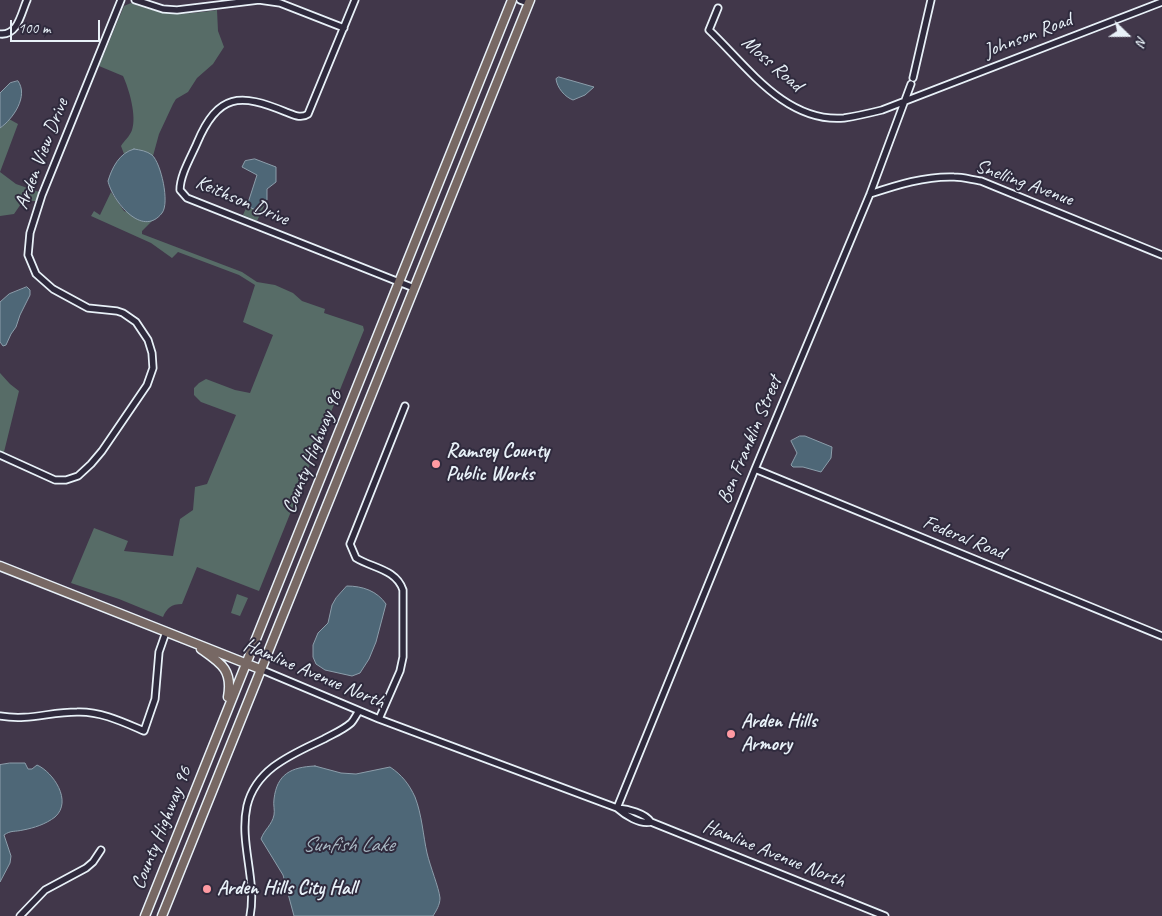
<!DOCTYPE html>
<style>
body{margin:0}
#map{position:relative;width:1162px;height:916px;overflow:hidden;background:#41374a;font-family:Caveat,sans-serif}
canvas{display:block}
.north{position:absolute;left:1102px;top:10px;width:50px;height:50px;-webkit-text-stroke:4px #2f2a3d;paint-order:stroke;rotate:112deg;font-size:14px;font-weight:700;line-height:20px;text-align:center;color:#e8f1f8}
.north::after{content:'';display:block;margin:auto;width:18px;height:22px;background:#e8f1f8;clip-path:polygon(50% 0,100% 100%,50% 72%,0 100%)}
.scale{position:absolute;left:10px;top:20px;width:90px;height:22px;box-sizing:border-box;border:2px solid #e8f1f8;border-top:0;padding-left:6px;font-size:15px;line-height:18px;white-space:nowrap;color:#e8f1f8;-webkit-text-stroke:4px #2f2a3d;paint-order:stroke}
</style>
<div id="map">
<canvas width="1162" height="916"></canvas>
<div class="north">N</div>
<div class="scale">100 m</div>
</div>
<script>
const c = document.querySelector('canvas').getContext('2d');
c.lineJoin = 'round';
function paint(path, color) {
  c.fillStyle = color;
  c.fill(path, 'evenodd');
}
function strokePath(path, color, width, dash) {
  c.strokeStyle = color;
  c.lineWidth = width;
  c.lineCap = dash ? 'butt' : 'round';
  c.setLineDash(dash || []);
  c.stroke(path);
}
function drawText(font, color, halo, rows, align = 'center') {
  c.font = font + ' Caveat,sans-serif';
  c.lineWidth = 4;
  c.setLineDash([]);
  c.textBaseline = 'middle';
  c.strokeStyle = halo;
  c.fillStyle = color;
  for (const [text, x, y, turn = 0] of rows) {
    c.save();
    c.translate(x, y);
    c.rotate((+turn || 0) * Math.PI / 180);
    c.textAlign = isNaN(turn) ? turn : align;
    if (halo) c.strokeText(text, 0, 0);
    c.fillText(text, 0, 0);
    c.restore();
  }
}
const green = new Path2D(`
 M131 3C165 16 182 15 217 10L218 31 224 47 213 64 197 78 188 92 176 99 173 104 159 134 153 156C145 150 132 148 124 154L121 146C124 141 130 136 132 130 137 116 129 89 123 76L99 66 124 6Z
 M9 119 18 124 0 172V128Z
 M0 172 16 184 39 192 36 201H23L14 214 0 216Z
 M111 192 124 211 149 221 154 219 142 231V234L242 272 257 282 275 285 293 293 302 301 325 309 324 313 363 326 364 330 259 591 197 567 182 604C171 604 167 608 163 617L119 599 71 583 94 528 128 541 124 551 173 556 180 519 193 510 195 487 207 484 236 415 201 402 194 395V388L199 383 206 379 235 390 250 393 273 335 243 322 255 285 239 275 178 252 172 258 151 243 91 216 94 211 100 215Z
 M267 200 257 221 243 215 247 206 258 211Z
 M0 373 10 384 19 391 4 452 0 451Z
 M237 594 248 598 240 616 231 613Z`);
const water = new Path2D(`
 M559 77 594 87 585 95 573 100C565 97 557 88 556 79Z
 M18 81C29 96 13 119 0 128V93L10 83Z
 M134 149C140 150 147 151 152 155 161 163 170 203 162 213 142 239 112 200 108 181 112 168 119 153 134 149Z
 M255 159 276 167V182L267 189V200L258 211 247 206 257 175 242 167 245 161Z
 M27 287 30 290V295L20 315 16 327 11 334 6 345 3 346 0 342V302L9 294Z
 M800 436H805L832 447 831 458 821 472 803 467H793L791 465 797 453 791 441Z
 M347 586C363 586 377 591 386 604L376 642 369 659 360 673 352 676 325 670 316 664 313 657V645L318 633 328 623 332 605 336 598Z
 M10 763H25L28 769H32L37 765C53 772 73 801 55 817 46 824 34 828 23 830 15 832 11 830 4 835L11 856 10 863 0 882V765Z
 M315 766 341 773 356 774 390 767C402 775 409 784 415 797 422 815 423 835 427 853 430 866 439 888 440 898 440 905 436 911 433 916H294L283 875 261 839C264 830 272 825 274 815 275 810 273 805 274 799 277 774 291 767 315 766Z`);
const minor = new Path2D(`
 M135 0 163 9 177 10 259 0 280 3 344 28
 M355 0 308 114C301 119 294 115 286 112 240 93 218 93 197 143 191 157 180 175 180 190L187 198 414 288
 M520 0 528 3
 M718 8 709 30C746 65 785 123 844 118 857 116 870 113 882 110L1162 2
 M0 34C18 36 21 13 27 0
 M913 78 931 0
 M870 194C897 185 925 176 954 177 963 177 973 180 981 181L1162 255
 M0 455 55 480H66L78 476 91 464 102 451 147 385 153 368 152 353 148 340 136 322 123 313 117 311 88 308 53 289 36 274 28 255 30 233 42 195 121 0
 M755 469 1162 636
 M260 669 379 719 617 808C625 815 640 825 651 822
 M0 716C29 721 49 712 77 712 100 711 123 722 144 731L155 699 159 652 166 632
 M379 719 400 671 403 657V590C396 569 372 568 356 558L350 544 405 406
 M20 916 45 890 86 868 93 862 101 850
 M250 916C257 879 239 843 247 806 256 768 293 754 324 739 333 734 343 730 351 723 354 720 356 715 359 711
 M885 916 651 822C645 813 628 809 617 808L755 469 870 194 911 84`);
const major = new Path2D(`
 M0 566 260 669
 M201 649C221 663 233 670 228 697
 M145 916 512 0
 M162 916 530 0`);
const markers = [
 [436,464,5,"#ff9aa2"],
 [731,734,5,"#ff9aa2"],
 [207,889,5,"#ff9aa2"]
];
const streetNames = [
 ["Johnson Road",1028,36,-21],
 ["Moss Road",772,64,41],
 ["Arden View Drive",42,154,-69],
 ["Snelling Avenue",1024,183,20],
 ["Keithson Drive",242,201,23],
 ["Ben Franklin Street",750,440,-67],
 ["County Highway 96",313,452,-68],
 ["Federal Road",964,538,22],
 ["Hamline Avenue North",314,674,23],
 ["County Highway 96",162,828,-68],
 ["Hamline Avenue North",774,854,22]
];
const poiNames = [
 ["Ramsey County",446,452],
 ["Public Works",446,475],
 ["Arden Hills",741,722],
 ["Armory",741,745],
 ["Arden Hills City Hall",217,889]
];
const waterNames = [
 ["Sunfish Lake",348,845]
];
paint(green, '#576c67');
paint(water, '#4e6777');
strokePath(water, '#8c9eab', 1);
strokePath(minor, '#e8f1f8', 9);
strokePath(major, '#e8f1f8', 11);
strokePath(minor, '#2f2a3d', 5.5);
strokePath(major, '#776864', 8);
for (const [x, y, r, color] of markers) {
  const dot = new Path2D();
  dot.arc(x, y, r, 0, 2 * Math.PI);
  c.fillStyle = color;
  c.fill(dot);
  strokePath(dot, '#2f2a3d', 2);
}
drawText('20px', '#e8f1f8', '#2f2a3d', streetNames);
drawText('bold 20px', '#e8f1f8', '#2f2a3d', poiNames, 'left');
drawText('italic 21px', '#aabac4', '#2f2a3d', waterNames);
</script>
